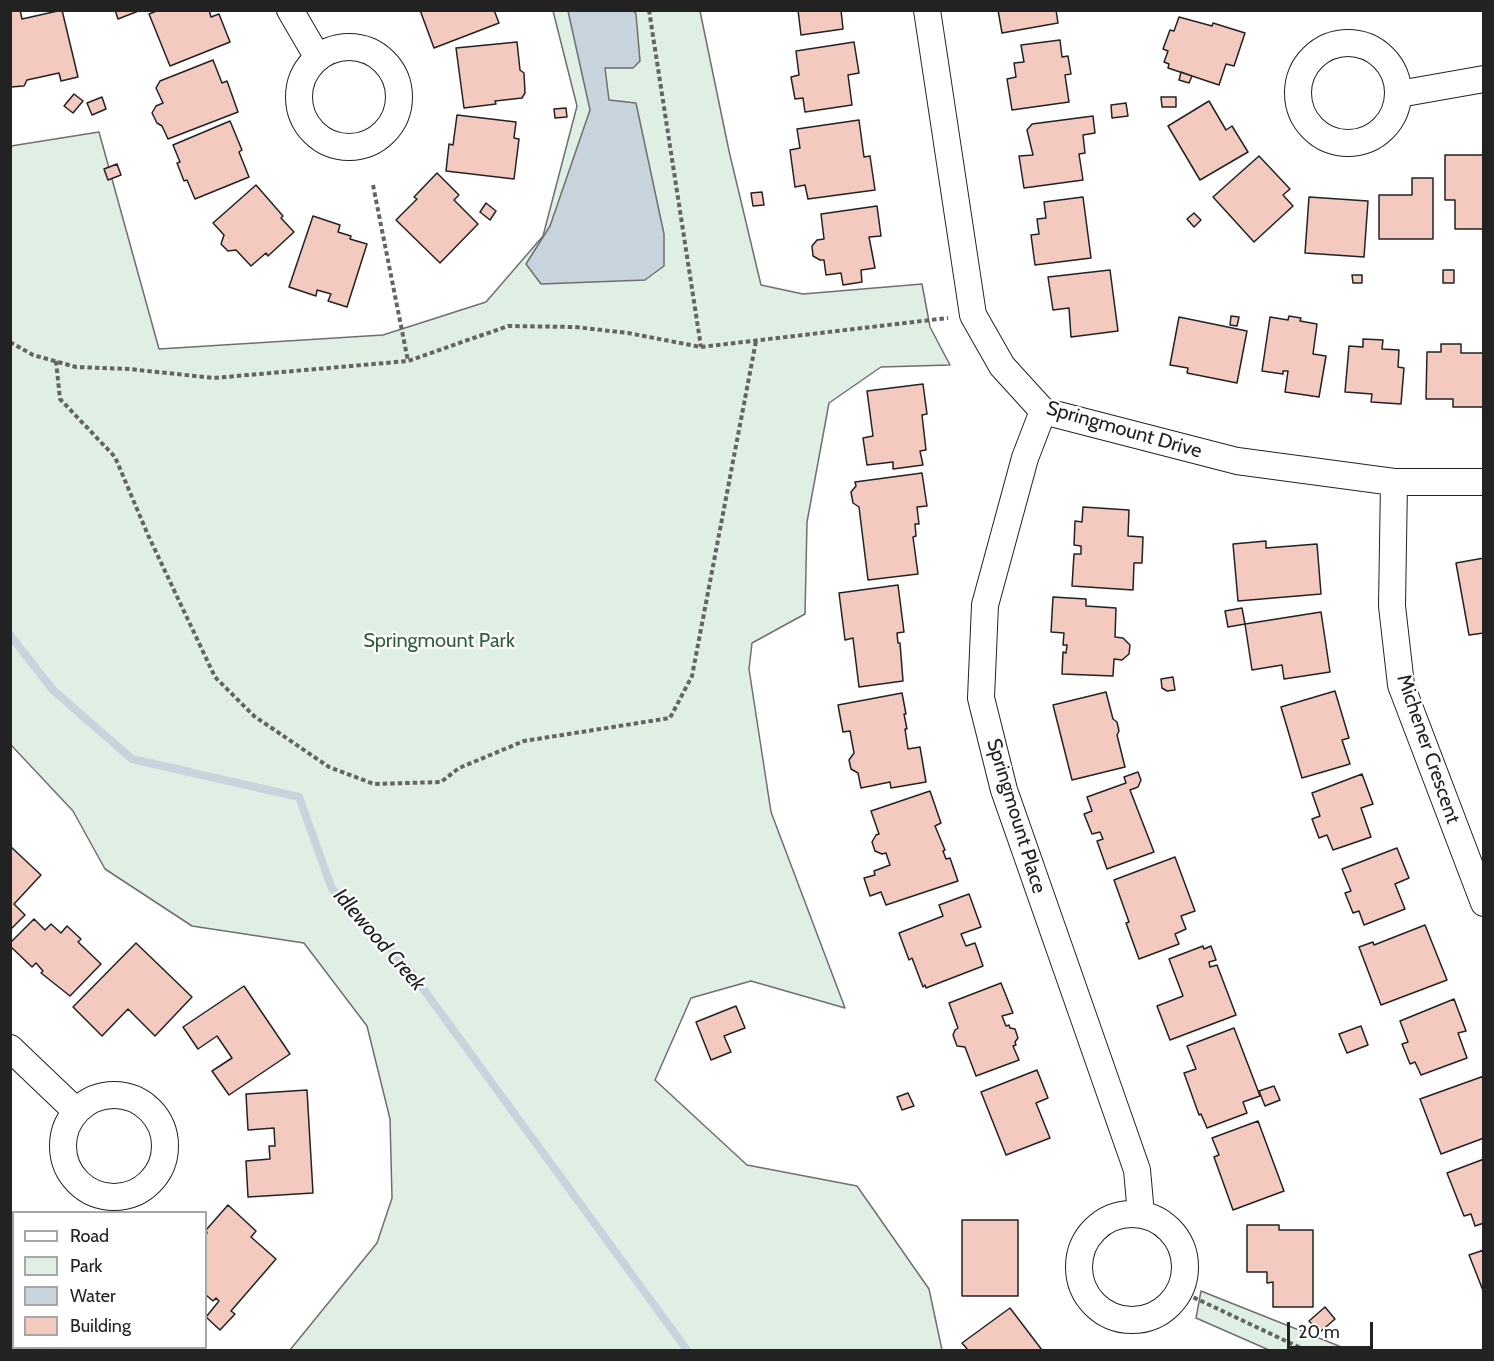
<!DOCTYPE html>
<style>
body{margin:0}
#map{position:relative;width:1494px;height:1361px;overflow:hidden;background:#fff;font-family:Cabin,sans-serif}
canvas{display:block}
.frame{position:absolute;inset:0;border:12px solid #222;pointer-events:none}
.legend{position:absolute;left:12px;top:1211px;width:195px;height:138px;box-sizing:border-box;background:#fff;border:2px solid #a7a7a7;margin:0;padding:8px 10px;list-style:none;font-size:18px;color:#222}
.legend li{display:flex;align-items:center;gap:12px;height:30px}
.legend b{width:30px;border:2px solid #a7a7a7}
.scale{position:absolute;left:1287px;top:1322px;width:86px;height:27px;box-sizing:border-box;border:3px solid #222;border-top:0;padding-left:8px;font-size:18px;line-height:21px;white-space:nowrap;color:#222;-webkit-text-stroke:4px #fff;paint-order:stroke}
</style>
<div id="map">
<canvas width="1494" height="1361"></canvas>
<div class="frame"></div>
<ul class="legend">
<li><b style="height:8px;background:#fff"></b>Road</li>
<li><b style="height:16px;background:#e0efe3"></b>Park</li>
<li><b style="height:16px;background:#c7d3dd"></b>Water</li>
<li><b style="height:16px;background:#f3c9c0"></b>Building</li>
</ul>
<div class="scale">20 m</div>
</div>
<script>
const c = document.querySelector('canvas').getContext('2d');
c.lineJoin = 'round';
function paint(path, color) {
  c.fillStyle = color;
  c.fill(path, 'evenodd');
}
function strokePath(path, color, width, dash) {
  c.strokeStyle = color;
  c.lineWidth = width;
  c.lineCap = dash ? 'butt' : 'round';
  c.setLineDash(dash || []);
  c.stroke(path);
}
function drawText(font, color, halo, rows, align = 'center') {
  c.font = font + ' Cabin,sans-serif';
  c.lineWidth = 4.5;
  c.setLineDash([]);
  c.textBaseline = 'middle';
  c.strokeStyle = halo;
  c.fillStyle = color;
  for (const [text, x, y, turn = 0] of rows) {
    c.save();
    c.translate(x, y);
    c.rotate((+turn || 0) * Math.PI / 180);
    c.textAlign = isNaN(turn) ? turn : align;
    if (halo) c.strokeText(text, 0, 0);
    c.fillText(text, 0, 0);
    c.restore();
  }
}
const green = new Path2D(`
 M553 11H700L729 151 761 285 803 294 922 284 930 327 950 365 881 367 829 403 807 522 805 614 752 643 749 669 771 812 845 1008 751 981 691 998 655 1080 747 1165 857 1186 929 1289 942 1350H290L377 1243 392 1198 390 1119 367 1026 304 943 192 926 105 869 73 811 11 745V146L99 132 159 349 383 335 486 302 543 236 577 106Z
 M1201 1291 1349 1350H1269L1196 1318Z`);
const water = new Path2D(`
 M568 11H634L636 14 640 61 633 68H605L609 100 636 103 664 234V266L645 280 541 284 526 264 550 226 590 110Z`);
const stream = new Path2D(`
 M10 635 53 690 132 759 299 797 332 889 408 968 687 1350`);
const building = new Path2D(`
 M10 10H20L22 19 62 10 78 77 61 81 59 73 27 80 24 86 10 87Z
 M115 10H141L118 19Z
 M159 10H209L211 17 219 14 230 42 170 66 149 14Z
 M420 10H494L499 23 434 48Z
 M798 10H841L843 29 801 35Z
 M998 10H1056L1058 23 1002 33Z
 M1179 17 1212 26 1213 23 1245 33 1234 66 1226 64 1219 85 1168 68 1169 64 1164 62 1168 51 1163 49 1170 30 1174 31Z
 M1060 40 1062 57 1068 56 1071 74 1065 75 1069 102 1012 110 1007 79 1016 77 1014 63 1024 62 1021 45Z
 M517 42 520 70 524 73 525 93 522 98 495 101 496 104 464 108 456 48Z
 M854 42 859 73 848 75 852 105 805 112 803 98 795 99 791 77 799 75 796 51Z
 M213 60 222 83 227 81 238 112 168 139 162 126 157 123 152 113 156 106 163 103 156 88 160 81Z
 M1181 72 1192 76 1189 83 1179 80Z
 M74 94 83 101 73 113 64 106Z
 M102 97 106 109 92 115 87 103Z
 M1161 97H1176V107H1162Z
 M1209 101 1226 130 1232 126 1248 152 1200 180 1168 126Z
 M1126 103 1128 116 1112 118 1111 105Z
 M566 108 567 117 555 118 554 109Z
 M457 115 516 122 514 138 519 139 514 179 446 171 449 144 453 145Z
 M1093 116 1095 133 1083 135 1085 153 1079 154 1083 180 1024 188 1019 156 1033 155 1027 130 1032 124Z
 M859 120 864 157 870 156 875 190 808 199 805 185 795 187 790 150 800 148 797 129Z
 M230 121 242 150 239 152 249 177 195 199 187 180 184 181 177 163 180 162 173 145Z
 M1445 155H1484V229H1455V200H1445Z
 M1259 156 1290 189 1283 195 1293 206 1254 242 1213 197Z
 M117 164 121 175 108 180 104 169Z
 M437 173 459 195 454 200 478 224 440 263 396 220 417 199 414 197Z
 M1412 178H1433V239H1379V195H1412Z
 M256 185 283 216 281 218 294 232 268 256 266 253 251 266 236 250 228 251 221 244 224 235 213 223Z
 M762 192 764 205 753 206 751 193Z
 M1083 197 1091 258 1035 265 1031 235 1039 234 1037 219 1046 218 1044 202Z
 M1309 197 1368 201 1364 257 1305 253Z
 M486 203 496 211 490 220 480 212Z
 M877 206 881 236 869 237 875 268 861 270 862 282 843 285 841 273 826 275 824 260H820L813 256 812 246 817 240 824 239 821 214Z
 M1194 213 1201 220 1194 227 1187 219Z
 M313 216 340 225 338 232 351 236 350 239 367 244 347 307 328 301 331 294 317 290 316 296 289 287Z
 M1110 270 1118 331 1071 337 1069 308 1053 310 1048 277Z
 M1443 270H1454V283H1443Z
 M1352 275H1362V283H1353Z
 M1231 316 1239 317 1237 326 1230 325Z
 M1289 316 1301 318 1300 321 1317 324 1313 354 1326 356 1319 397 1285 392 1288 371H1283V374L1262 371 1270 317 1288 320Z
 M1179 317 1247 331 1237 383 1187 373 1188 368 1170 365Z
 M1363 339 1383 340 1382 349 1399 350 1398 367 1404 368 1401 404 1371 402 1372 394 1345 392 1349 346 1363 347Z
 M1441 344H1461V353H1484L1483 407H1453V399H1426L1427 352H1441Z
 M923 384 927 414 922 415 926 450 920 451 923 465 893 469V462L867 465 863 438 873 436 867 391Z
 M922 473 927 506 917 507 919 524H915L916 536 913 537 918 574 868 580 859 507 853 503 851 492 856 486 855 482Z
 M1083 507 1129 510 1128 536 1143 537 1142 563H1134L1133 590 1072 586 1074 554H1081V546L1074 545 1075 521 1082 522Z
 M1266 541V548L1317 544 1321 594 1238 601 1233 544Z
 M1484 558V633L1469 635 1456 563Z
 M898 585 904 632 897 633 898 643H900L903 681 859 687 853 638 845 640 839 593Z
 M1053 597 1086 599V606L1116 608 1115 637 1123 638 1130 645 1129 654 1122 660 1114 659 1113 676 1062 674 1063 652 1066 653 1067 645H1063L1064 633 1051 632Z
 M1242 608 1245 624 1228 627 1225 611Z
 M1321 612 1330 672 1284 679 1282 665 1252 670 1245 624Z
 M1173 677 1175 690 1167 691 1162 688 1161 679Z
 M1335 691 1349 738 1342 740 1350 764 1302 778 1281 707Z
 M1106 692 1113 719 1117 722 1119 731 1117 735 1125 767 1072 780 1053 705Z
 M902 693 906 714H904L907 729H905L908 749 920 747 926 782 891 788 890 782 861 788 858 773 851 769 849 760 854 753 850 731 843 732 838 705Z
 M1138 772 1141 780 1138 787 1130 790 1154 852 1107 869 1097 841 1103 839 1100 832 1092 834 1084 814 1092 811 1087 797 1126 783 1124 777Z
 M1362 774 1373 804 1361 808 1371 837 1333 850 1327 835 1319 838 1312 819 1320 816 1312 793Z
 M930 791 941 823 935 826 945 850 943 851 946 859 950 858 958 881 886 905 881 892 870 896 864 878 875 875 874 871 890 865 886 853 882 854 875 851 872 842 876 835 879 834 871 811Z
 M10 846 41 875 14 904 25 915 10 930Z
 M1397 848 1409 878 1395 884 1405 909 1364 925 1359 911 1353 913 1345 893 1351 891 1342 869Z
 M1175 857 1195 911 1181 916 1186 929 1175 934 1179 944 1139 959 1126 923 1129 922 1114 880Z
 M969 894 981 927 961 934 966 946 975 943 983 966 926 988 925 985 923 987 912 958 909 960 899 933 943 916 939 905Z
 M34 919 45 930 51 924 61 933 67 926 81 939 78 942 101 964 70 996 41 973 43 971 36 963 32 967 10 946V943Z
 M1425 925 1447 980 1381 1005 1359 947 1373 942 1374 945Z
 M136 943 192 997 155 1036 128 1009 102 1036 73 1007Z
 M1203 946 1204 949 1211 946 1216 960 1209 962 1210 967 1217 965 1236 1015 1170 1040 1157 1006 1183 996 1169 959Z
 M1001 983 1013 1013 1002 1016 1006 1026 1009 1025 1010 1028 1015 1029 1018 1038 1015 1042 1016 1045 1013 1046 1019 1060 976 1076 965 1047 957 1046 953 1035 955 1030 958 1028 949 1003Z
 M244 986 290 1054 229 1095 212 1071 232 1058 217 1036 198 1049 183 1027Z
 M1454 999 1466 1031 1458 1033 1467 1058 1421 1075 1415 1062 1410 1064 1402 1044 1408 1042 1400 1021Z
 M736 1006 745 1028 724 1036 731 1052 711 1060 696 1022Z
 M1361 1026 1368 1045 1347 1053 1339 1034Z
 M1234 1028 1260 1096 1243 1102 1247 1113 1207 1128 1201 1114 1199 1115 1184 1073 1196 1069 1187 1046Z
 M1037 1070 1048 1098 1036 1103 1050 1138 1006 1155 981 1092Z
 M1484 1076V1138L1441 1154 1420 1099Z
 M1274 1086 1280 1100 1265 1106 1259 1091Z
 M307 1090 313 1193 248 1197 246 1161 270 1159 269 1146H275L274 1128 248 1130 246 1094Z
 M908 1093 914 1106 902 1110 897 1097Z
 M1258 1121 1284 1191 1233 1210 1214 1157 1219 1155 1212 1138Z
 M1484 1159V1223L1475 1226 1471 1214 1464 1216 1447 1173Z
 M228 1205 256 1231 251 1237 276 1259 231 1311 235 1314 220 1330 206 1317 219 1301 216 1298 213 1301 206 1295V1235L207 1233 206 1230Z
 M962 1220H1018V1296H962Z
 M1247 1225H1279V1230H1313V1307H1273V1282L1267 1283V1272H1247Z
 M1484 1250V1293L1469 1255Z
 M10 1254 14 1255V1315L10 1314Z
 M1325 1307 1335 1319 1320 1332 1309 1321Z
 M1010 1308 1042 1350H968L962 1343Z`);
const path = new Path2D(`
 M649 10 701 347
 M373 185 408 361
 M10 342 33 355 76 367 129 369 214 378 408 361 508 326 575 327 628 333 701 347 948 318
 M56 361 60 399 115 457 148 535 215 677 254 716 329 767 374 784 441 782 459 768 524 741 670 718 692 676 756 341
 M1180 1291 1305 1350`);
const street = new Path2D(`
 M290 10 318 58
 M927 10 973 315 1002 366 1043 411 1237 461 1394 482H1484
 M1298 93a50 50 0 1 1 100 0a50 50 0 1 1-100 0Z
 M299 97a50 50 0 1 1 100 0a50 50 0 1 1-100 0Z
 M1399 94 1484 79
 M1043 411 1025 458 985 605 981 698 1004 790 1137 1170 1141 1214
 M1394 482 1392 606 1401 685 1484 903
 M10 1048 76 1111
 M63 1146a51 51 0 1 1 102 0a51 51 0 1 1-102 0Z
 M1079 1267a53 53 0 1 1 106 0a53 53 0 1 1-106 0Z`);
const streetNames = [
 ["Springmount Drive",1124,430,16],
 ["Michener Crescent",1428,749,71],
 ["Springmount Place",1016,816,73]
];
const parkNames = [
 ["Springmount Park",439,641]
];
const waterNames = [
 ["Idlewood Creek",379,940,49]
];
paint(green, '#e0efe3');
strokePath(green, '#6f6f6f', 1.5);
paint(water, '#c7d3dd');
strokePath(water, '#6f6f6f', 1.5);
strokePath(stream, '#c7d3dd', 8);
paint(building, '#f3c9c0');
strokePath(building, '#222', 1.5);
strokePath(street, '#222', 28);
strokePath(path, '#646464', 4, [4.5, 3]);
strokePath(street, '#fff', 26);
drawText('20px', '#222', '#fff', streetNames);
drawText('20px', '#2f5e38', '#fff', parkNames);
drawText('italic 21px', '#222', '#fff', waterNames);
</script>
